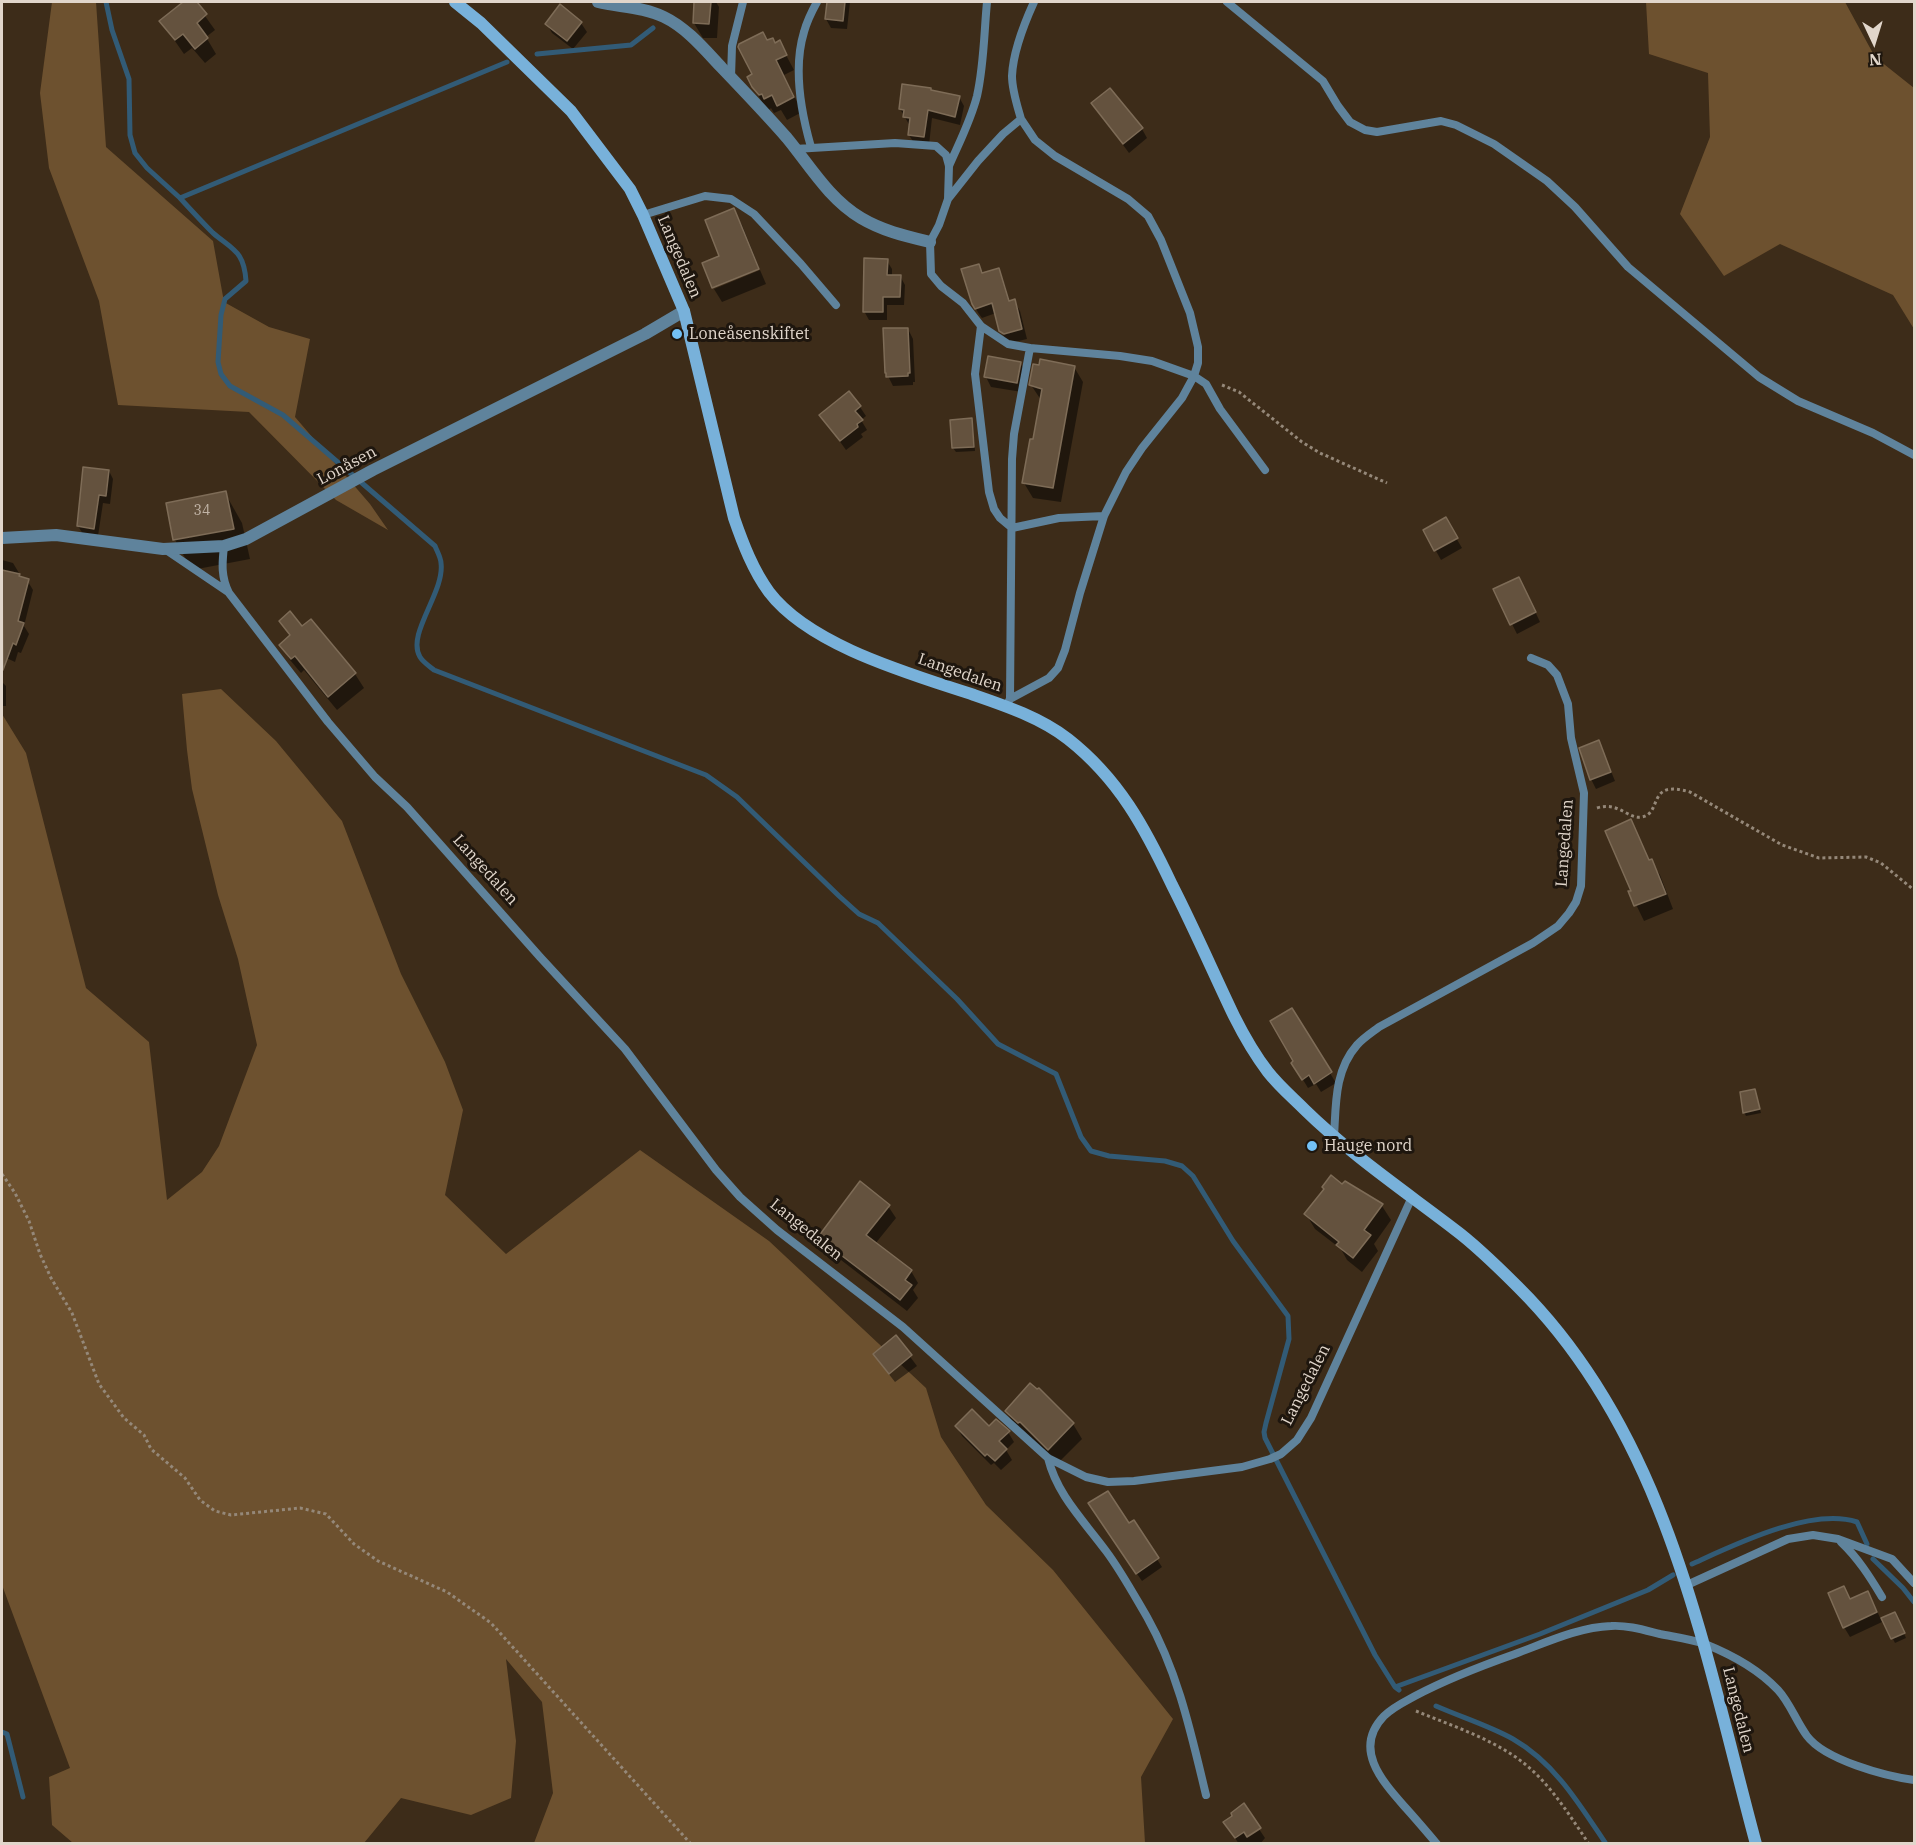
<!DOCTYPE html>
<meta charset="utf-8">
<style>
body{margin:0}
#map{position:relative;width:1916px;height:1845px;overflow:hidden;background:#3d2c19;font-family:"IBM Plex Serif",serif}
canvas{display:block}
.frame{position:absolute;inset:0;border:3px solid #e1d6cb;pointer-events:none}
.north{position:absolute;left:1844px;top:12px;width:60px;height:60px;-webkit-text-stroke:4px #1e160e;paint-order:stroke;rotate:176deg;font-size:16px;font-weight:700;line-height:24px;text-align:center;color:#e1d6cb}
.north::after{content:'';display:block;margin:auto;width:21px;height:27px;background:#e1d6cb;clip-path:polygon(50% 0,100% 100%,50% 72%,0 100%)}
</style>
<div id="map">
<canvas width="1916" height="1845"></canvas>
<div class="frame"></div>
<div class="north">N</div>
</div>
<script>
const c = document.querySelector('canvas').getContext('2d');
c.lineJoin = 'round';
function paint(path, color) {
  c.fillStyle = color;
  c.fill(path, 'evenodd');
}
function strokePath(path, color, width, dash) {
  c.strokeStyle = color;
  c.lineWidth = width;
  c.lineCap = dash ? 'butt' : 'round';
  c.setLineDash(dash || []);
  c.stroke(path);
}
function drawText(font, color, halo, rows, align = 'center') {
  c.font = font + ' "IBM Plex Serif",serif';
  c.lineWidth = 6;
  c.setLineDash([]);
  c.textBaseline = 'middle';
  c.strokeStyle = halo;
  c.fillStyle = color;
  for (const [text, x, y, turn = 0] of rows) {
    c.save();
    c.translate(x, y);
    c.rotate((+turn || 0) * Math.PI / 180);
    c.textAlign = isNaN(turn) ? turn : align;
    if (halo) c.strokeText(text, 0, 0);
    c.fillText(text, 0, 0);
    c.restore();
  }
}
const green = new Path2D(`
 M52 2H96L106 147 213 241 224 302 269 327 310 339 295 417 370 504 388 530 336 500 249 412 118 405 99 301 49 168 40 93Z
 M1646 2H1845L1875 57 1914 88V329L1893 295 1780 244 1724 276 1680 214 1710 137 1708 73 1649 54Z
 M221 689 276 741 342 821 401 974 445 1062 463 1110 445 1195 506 1254 640 1150 769 1241 926 1388 941 1437 986 1505 1053 1570 1173 1719 1141 1777 1145 1843H531H534L553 1793 542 1702 506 1659 516 1741 511 1798 471 1815 401 1798 364 1843H73L52 1825 49 1777 70 1768 2 1585V714L26 753 86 988 149 1042 167 1200 202 1172 219 1146 257 1045 238 959 218 895 192 789 187 750 182 694Z`);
const shadow = new Path2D(`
 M186 2H195L215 30 206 37 216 54 205 63 192 48 184 54 161 21Z
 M696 2H716L719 7 717 38H703L694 23Z
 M828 2H850L847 29 831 28 826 19Z
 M581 23 587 32 573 49 552 33 547 24Z
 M767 42 775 44 779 42 794 70 784 75 802 112 787 120 781 110 774 113 771 108 769 110 762 102 753 86 754 75Z
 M931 91 959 97 964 106 960 125 932 118 929 145 914 143 909 135 910 126 900 109Z
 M1092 103 1142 129 1147 138 1129 153Z
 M733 210 742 225 759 267 713 286Z
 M887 261 892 269V276H900L905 285 904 305H887V320H869L864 311Z
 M979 266 984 274 998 270 1003 279 1010 302 1014 301 1020 311 1027 339 1010 343 1006 340 1000 330 996 313 982 318 979 314 973 304Z
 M760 270 766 284 722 302 714 289Z
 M908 329 913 339 915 382H913V385L893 386 886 372Z
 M1020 363 1026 373 1022 392 991 387 986 377Z
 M1074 367 1083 382 1061 502 1033 498 1024 483 1041 400 1031 385Z
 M860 407 866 416 861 420 867 430 861 434 863 437 846 450 821 415Z
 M971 419 973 424 975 451 956 452 953 448Z
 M109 471 113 479 110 504 103 503 98 536 83 534 78 526Z
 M225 493 242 523 250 559 192 570 175 540 167 504Z
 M1445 519 1462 548 1441 560 1425 531Z
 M2 560 13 563 19 573 18 577 27 580 33 590 24 626 29 634 21 653 18 652 15 662 2 656Z
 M1524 588 1540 622 1517 634 1512 624Z
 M281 621 302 628 355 674 364 688 337 710 304 670 301 673 290 660 281 645 290 637Z
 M2 682 6 686V706H2Z
 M1599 742 1615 781 1596 789 1591 779Z
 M1631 821 1650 861 1660 875 1673 909 1644 921 1630 892H1633Z
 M1292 1010 1336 1083 1321 1092 1316 1084 1308 1088 1293 1063Z
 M1755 1091 1761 1113 1746 1116 1744 1112Z
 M1345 1183 1382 1206 1391 1220 1374 1244 1378 1251 1362 1272 1347 1260 1341 1249 1315 1229 1306 1214Z
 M888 1206 896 1218 875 1244 911 1271 918 1283 913 1290 918 1298 907 1311 841 1260 837 1264 824 1254 817 1241Z
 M896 1338 917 1366 895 1382 881 1364Z
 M1039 1390 1073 1424 1082 1439 1057 1464 1029 1436 1028 1437 1015 1426 1006 1411Z
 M996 1421 1008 1432 1014 1442 1006 1450 1012 1460 1001 1470 994 1463 991 1465 962 1436 957 1427 989 1428Z
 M1094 1512 1128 1525 1133 1522 1162 1567 1142 1581Z
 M1844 1588 1851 1600 1873 1602 1882 1622 1850 1637 1844 1627Z
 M1897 1618 1906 1638 1895 1643 1883 1619Z
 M1243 1805 1265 1838 1260 1844H1239L1231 1832Z`);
const stream = new Path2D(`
 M106 2 112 30 129 79 130 135 135 153 147 168 180 198 507 62
 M537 54 631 45 653 28
 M180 198C191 210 202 222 213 233 233 250 244 251 246 281L225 299 221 315 218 362 221 374 230 386 283 415 435 546C437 551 441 558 441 563 445 592 406 634 420 657 423 662 429 666 434 670L706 775 737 797 839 896 859 914 878 923 957 999 998 1044 1056 1074 1081 1137 1091 1151 1109 1156 1165 1161 1182 1166 1193 1176 1233 1241 1288 1316 1289 1339 1266 1423 1264 1432 1265 1438 1375 1655 1395 1687 1399 1690
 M1873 1559 1903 1588 1914 1602
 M1692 1564C1734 1545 1811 1507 1857 1522L1867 1544
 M1395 1687 1540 1634 1648 1590 1673 1575
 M1436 1706C1461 1717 1490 1726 1513 1739 1555 1763 1580 1805 1606 1844
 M2 1732 7 1734 23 1797`);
const building = new Path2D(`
 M183 2H197L207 14 197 23 208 38 195 49 183 34 175 40 159 21Z
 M694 2H711L709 24 693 23Z
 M827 2H845L843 21 825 19Z
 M560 4 582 22 567 41 545 24Z
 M763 32 767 40 773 38 775 43 780 40 787 55 776 60 794 97 777 106 772 95 764 99 762 94 759 95 752 87 747 77 752 74 738 47 739 44Z
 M902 84 931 88V90L960 96 955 117 928 110 924 137 908 135 910 118 903 117 904 110 899 109Z
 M1110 88 1143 128 1123 144 1091 103Z
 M734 208 759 269 712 288 702 263 719 256 705 220Z
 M864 258 888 259 887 275H901L900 297H883V312H863Z
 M979 264 982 273 999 268 1009 301 1015 299 1022 329 1004 334 999 331 992 303 975 309 972 304 961 269Z
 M883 328H908L910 373H908V376L886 377V373H885Z
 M988 356 1021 362 1017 383 984 377Z
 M1040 359 1075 366 1053 488 1022 483 1030 439H1033L1042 389 1029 385 1033 364 1039 365Z
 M849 391 861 406 855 411 863 420 857 424 858 427 840 441 819 415Z
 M972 418 974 447 952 448 950 420Z
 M83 467 109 470 106 496 99 495 94 529 77 526Z
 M226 491 234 529 173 540 166 503Z
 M1446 517 1458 538 1434 551 1423 530Z
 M2 570 20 574 19 576 29 579 18 621 24 623 16 645 13 643 3 670Z
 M1519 577 1536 612 1510 625 1493 589Z
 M290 611 302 626 311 619 356 673 328 697 295 656 291 659 279 645 290 635 279 621Z
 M1599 740 1611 772 1590 780 1579 748Z
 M1631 819 1649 860 1652 859 1666 894 1634 906 1628 891H1631L1605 831Z
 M1292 1008 1332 1072 1314 1084 1309 1075 1302 1080 1291 1063 1293 1061 1270 1021Z
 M1755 1089 1760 1109 1743 1113 1740 1092Z
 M1331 1175 1342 1184 1345 1181 1383 1204 1364 1230 1371 1235 1353 1258 1336 1245 1339 1242 1304 1214 1324 1189 1322 1187Z
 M860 1181 890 1205 866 1235 912 1270 905 1280 912 1285 900 1300 833 1249 830 1252 815 1241Z
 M896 1335 912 1355 889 1374 873 1354Z
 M1030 1383 1037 1389 1039 1388 1074 1423 1048 1450 1020 1422 1018 1423 1005 1411Z
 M972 1409 989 1426 996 1419 1010 1431 999 1441 1007 1449 995 1461 987 1454 985 1456 955 1426Z
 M1108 1491 1129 1523 1134 1520 1159 1558 1136 1574 1088 1503Z
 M1844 1586 1850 1599 1868 1591 1877 1612 1843 1628 1828 1593Z
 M1895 1612 1905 1633 1891 1639 1881 1618Z
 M1244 1803 1261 1828 1247 1837 1244 1832 1235 1838 1223 1822 1232 1816 1231 1813Z`);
const path = new Path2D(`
 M1222 385 1239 392 1302 442 1320 453 1387 483
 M1597 808C1618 801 1629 820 1642 817 1663 813 1646 779 1690 792L1782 845 1819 858 1866 857 1881 863 1914 890
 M2 1174 15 1193 29 1221 40 1254 51 1278 72 1313 99 1384 124 1418 144 1435 151 1449 185 1478 200 1500 215 1511 231 1515 300 1508 326 1514 354 1544 378 1561 447 1592 491 1623 691 1844
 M1416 1711C1450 1725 1487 1737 1517 1758 1548 1780 1568 1813 1589 1844`);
const lane = new Path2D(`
 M1034 2C1024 24 1013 51 1012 76 1012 90 1017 105 1021 119L1003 134 978 161 948 199 939 225 930 242 931 274 941 286 963 303 981 326 1008 344 1030 348 1120 356 1152 361 1194 376 1206 384 1220 409 1265 470
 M1227 2 1323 81 1338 106 1350 122 1365 130 1377 132 1441 121 1456 125 1494 144 1547 181 1575 207 1628 267 1759 377 1798 401 1873 433 1914 455
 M731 77 732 46 743 2
 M811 147C801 112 793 68 804 32 807 21 812 11 817 2
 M795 149 895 143 936 146 946 155 949 166 948 199
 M949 166C959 143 971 120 977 96 984 65 984 33 987 2
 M643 215 705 196 731 199 754 214 801 264 836 305
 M981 326 975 374 989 492 994 509 1000 518 1012 528 1059 518 1104 516
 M224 546C222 564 221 577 229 593L328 722 375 777 407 807 540 957 625 1049 716 1170 740 1197 777 1230 903 1327 1048 1458 1086 1477 1108 1482 1134 1481 1242 1467 1270 1459 1281 1454 1297 1440 1311 1418 1412 1197
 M166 550 228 592
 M1010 699 1012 459 1014 434 1030 348
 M1006 706 1010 699 1049 678 1058 668 1065 650 1080 593 1104 516 1126 472 1142 448 1182 398 1194 376 1198 363V347L1190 313 1161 240 1148 216 1128 199 1055 156 1035 140 1021 119
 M1334 1137C1336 1106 1334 1071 1357 1045 1363 1038 1371 1033 1379 1027L1533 943 1558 926 1569 913 1576 902 1581 886 1584 793 1571 738 1568 704 1557 675 1548 665 1531 658
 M1048 1458C1057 1495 1084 1521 1106 1551 1121 1571 1134 1595 1147 1617 1178 1672 1191 1733 1206 1795
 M1841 1542C1858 1558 1870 1577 1882 1597
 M1687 1585 1788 1539 1813 1535 1838 1539 1892 1559 1914 1583
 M1437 1844C1426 1831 1415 1818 1404 1806 1381 1780 1353 1748 1384 1716 1393 1707 1404 1702 1415 1696 1447 1679 1481 1666 1515 1654 1545 1643 1579 1627 1611 1626 1628 1625 1644 1630 1660 1634 1675 1637 1691 1639 1705 1644 1730 1654 1759 1670 1778 1690 1790 1703 1796 1721 1807 1736 1825 1760 1885 1776 1914 1780`);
const street = new Path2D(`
 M598 2C619 7 644 7 664 17 687 28 705 50 722 68 744 91 766 114 787 138 810 166 829 199 861 218 883 231 905 236 930 242
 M2 538 56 535 163 549 224 546 246 539 373 470 645 334 684 311`);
const secondary = new Path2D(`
 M455 2 481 23 571 111 630 189 643 215 684 311 734 518C743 544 753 570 769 592 810 646 911 674 974 695 1006 706 1041 718 1068 739 1119 779 1145 828 1172 885 1194 928 1213 972 1234 1016 1244 1036 1255 1055 1268 1072 1279 1086 1292 1097 1304 1109 1350 1154 1403 1190 1454 1229 1477 1246 1498 1267 1518 1287 1668 1436 1703 1648 1756 1844`);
const markers = [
 [677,334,6,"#73c1f6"],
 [1312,1146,6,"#73c1f6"]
];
const numberNames = [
 ["34",202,511]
];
const streetNames = [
 ["Langedalen",679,257,67],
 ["Lonåsen",347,466,-28],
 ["Langedalen",960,673,19],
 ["Langedalen",1565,843,-86],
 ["Langedalen",485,870,48],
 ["Langedalen",806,1230,39],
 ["Langedalen",1306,1385,-63],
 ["Langedalen",1738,1710,76]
];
const poiNames = [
 ["Loneåsenskiftet",689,334],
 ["Hauge nord",1324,1146]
];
paint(green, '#6d512f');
paint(shadow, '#0007');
strokePath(stream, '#325b76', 5);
paint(building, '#64523e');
strokePath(building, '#7e6c57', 1.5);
strokePath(path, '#958879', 3, [3, 3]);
strokePath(lane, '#5f839c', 8);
strokePath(street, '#5f839c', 12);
strokePath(secondary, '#78b1da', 12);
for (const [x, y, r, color] of markers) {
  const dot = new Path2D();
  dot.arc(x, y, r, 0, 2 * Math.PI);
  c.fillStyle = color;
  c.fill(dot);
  strokePath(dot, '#1e160e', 2);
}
drawText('14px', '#c2b5a8', null, numberNames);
drawText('16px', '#e1d6cb', '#1e160e', streetNames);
drawText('16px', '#e1d6cb', '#1e160e', poiNames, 'left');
</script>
